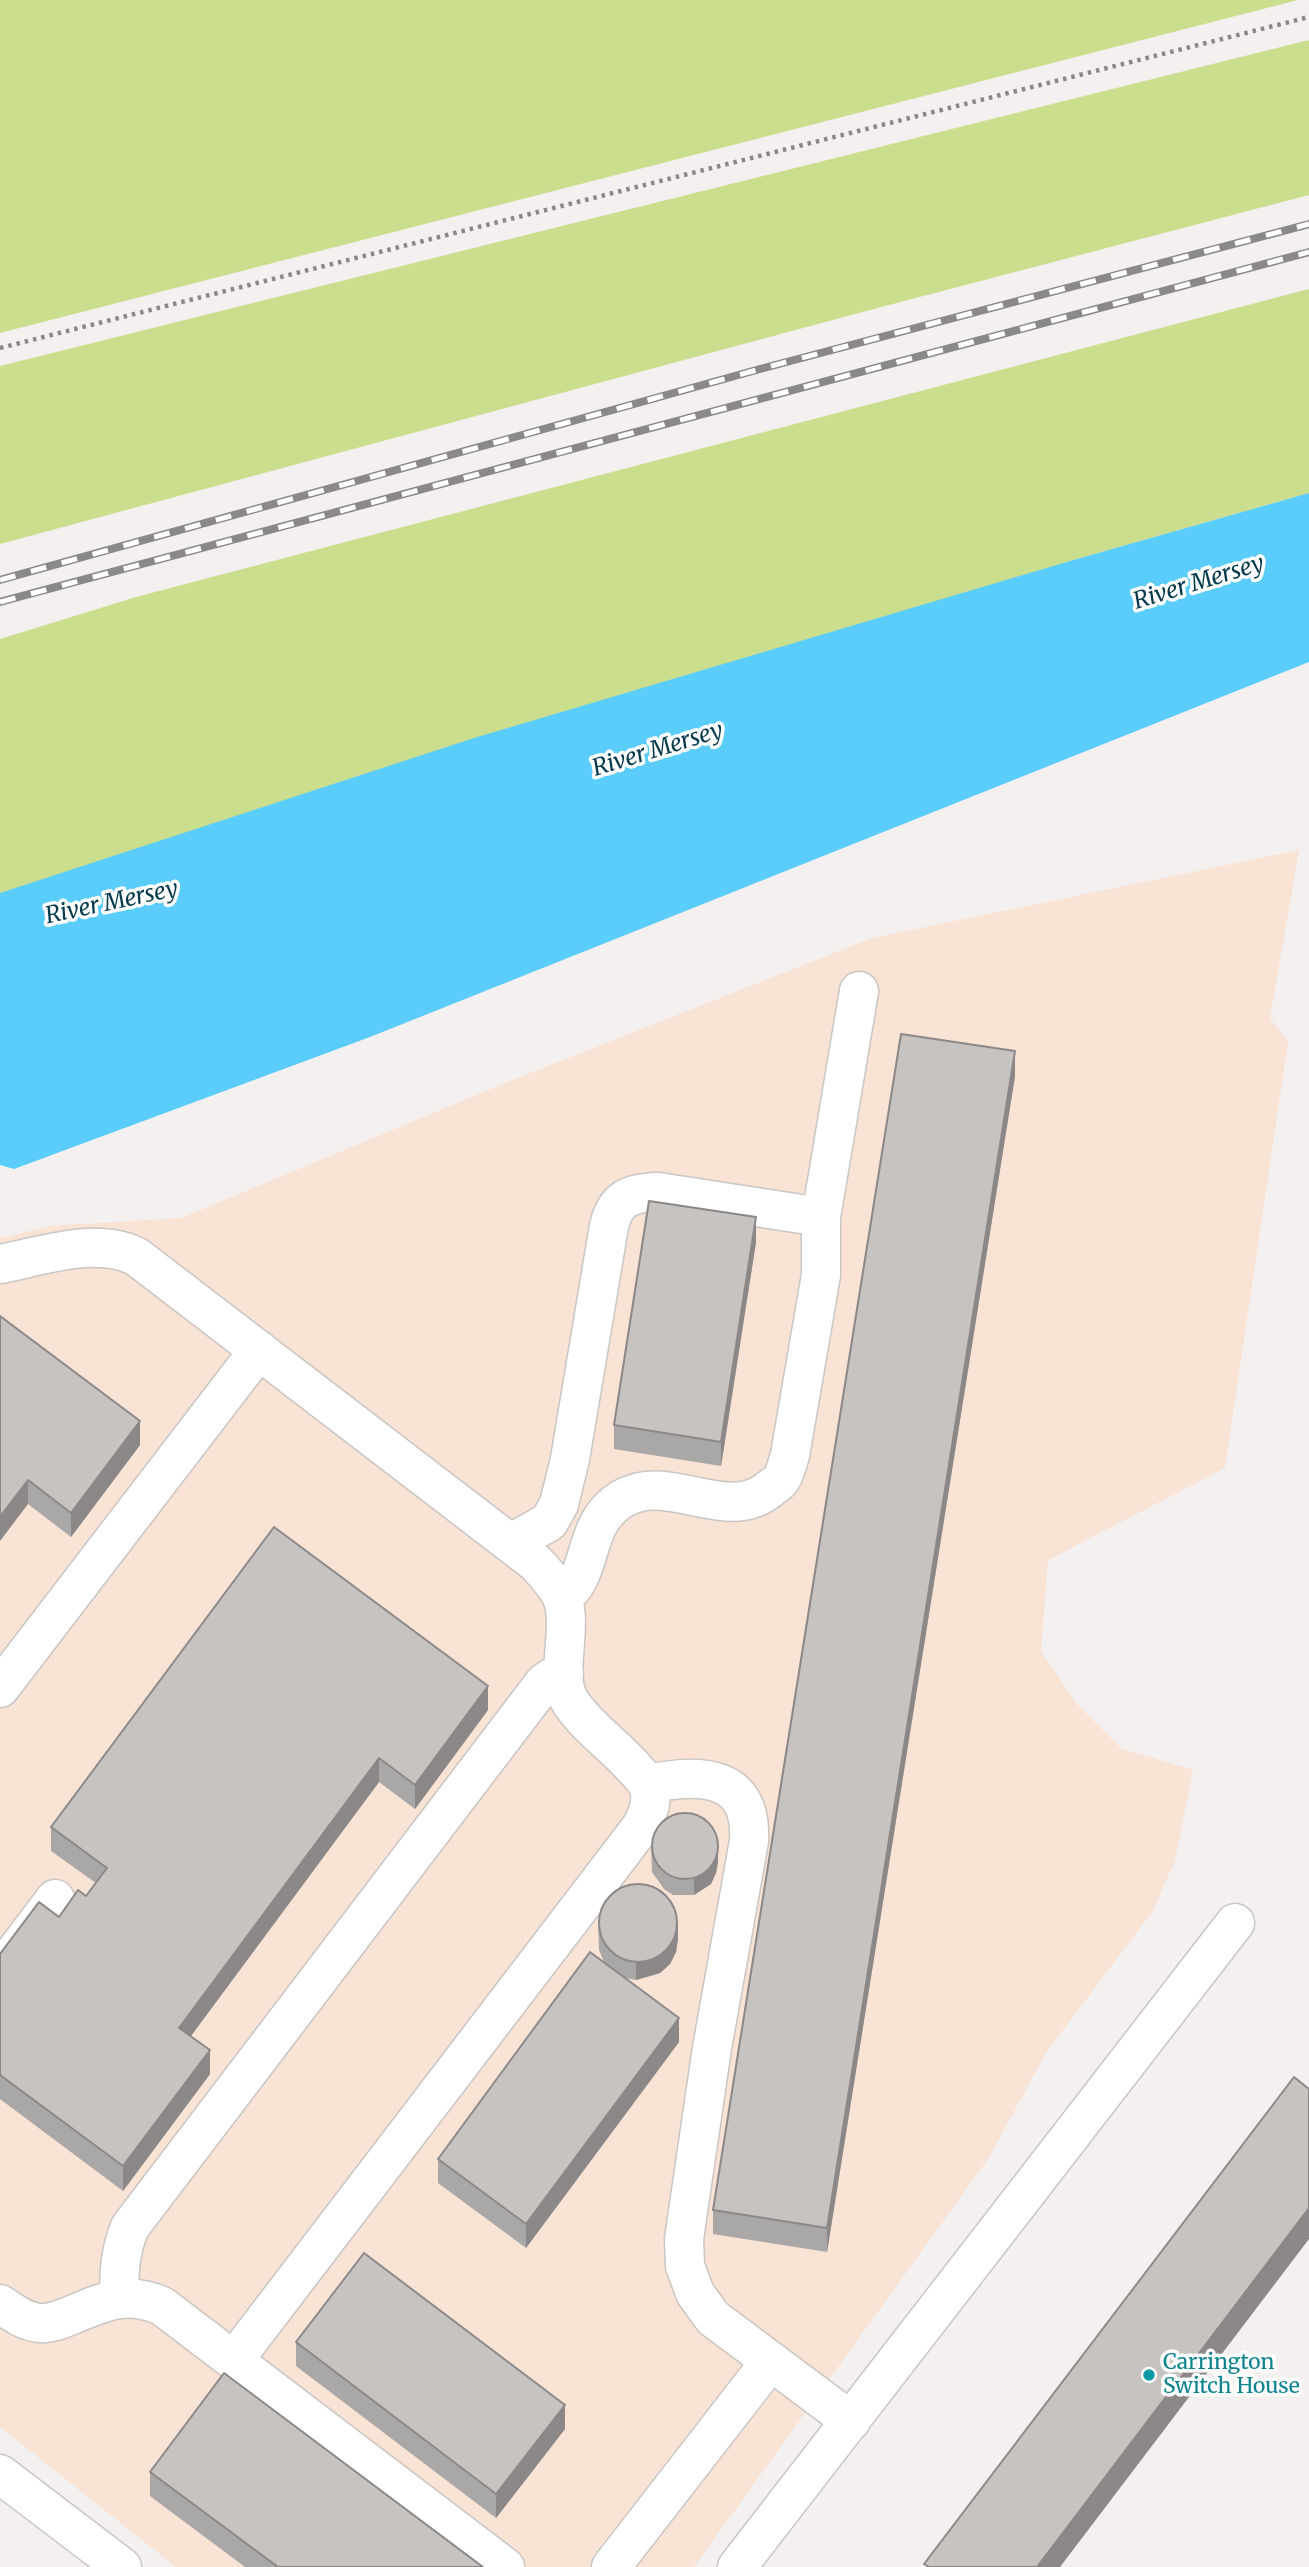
<!DOCTYPE html>
<style>
body{margin:0}
canvas{display:block;background:#f4f0ef}
</style>
<canvas width="1309" height="2567"></canvas>
<script>
const c = document.querySelector('canvas').getContext('2d');
c.lineJoin = 'round';
function paint(path, color) {
  c.fillStyle = color;
  c.fill(path, 'evenodd');
}
function strokePath(path, color, width, dash) {
  c.strokeStyle = color;
  c.lineWidth = width;
  c.lineCap = dash ? 'butt' : 'round';
  c.setLineDash(dash || []);
  c.stroke(path);
}
function drawText(font, color, halo, rows, align = 'center') {
  c.font = font + ' Merriweather,serif';
  c.lineWidth = 7;
  c.setLineDash([]);
  c.textBaseline = 'middle';
  c.strokeStyle = halo;
  c.fillStyle = color;
  for (const [text, x, y, turn = 0] of rows) {
    c.save();
    c.translate(x, y);
    c.rotate((+turn || 0) * Math.PI / 180);
    c.textAlign = isNaN(turn) ? turn : align;
    if (halo) c.strokeText(text, 0, 0);
    c.fillText(text, 0, 0);
    c.restore();
  }
}
const industrial = new Path2D(`
 M1299 850 1270 1018 1288 1042 1225 1468 1048 1560 1041 1651 1077 1704 1122 1749 1193 1770 1175 1860 1153 1911 1047 2051 988 2159 694 2567H176L0 2427V1238L50 1226 181 1218 505 1083 872 938Z`);
const green = new Path2D(`
 M0 0H1298L0 333Z
 M1309 40V195L870 310 0 544V366Z
 M1309 289V493L1070 561 0 897V639L136 597Z`);
const water = new Path2D(`
 M1309 493V662L370 1037 14 1169 0 1165V893L474 738 1070 561Z`);
const path = new Path2D(`
 M0 348 1309 17`);
const minor = new Path2D(`
 M0 1264C42 1256 98 1236 137 1257L536 1563C545 1573 556 1584 562 1597 574 1629 553 1677 571 1703 589 1729 615 1746 635 1769 639 1774 646 1780 648 1786 654 1800 648 1814 641 1827L234 2360
 M511 1543 549 1522 559 1504 570 1459 609 1226C616 1197 631 1193 658 1192L821 1217
 M562 1598C596 1573 580 1525 622 1499 669 1470 728 1527 772 1487 777 1484 781 1481 783 1476 786 1469 788 1462 790 1455L821 1275V1217L859 991
 M0 1688 259 1350
 M648 1784C700 1773 753 1774 749 1841L712 2048 684 2239 685 2266 695 2293 713 2318 851 2421
 M0 1972 55 1899
 M119 2298C119 2272 120 2251 130 2227L544 1683 551 1678 564 1673
 M0 2304C12 2312 25 2322 40 2323 51 2324 62 2319 72 2315 105 2301 127 2291 162 2306L505 2567
 M0 2474 122 2567
 M611 2567 770 2362
 M737 2567 1235 1923`);
const rail = new Path2D(`
 M0 580 760 369 1309 224
 M0 602 1309 252`);
const wall = new Path2D(`
 M1015 1076 827 2252 713 2234V2210Z
 M756 1242 721 1466 614 1449V1425Z
 M0 1316 140 1445 71 1537 28 1504Z
 M488 1710 415 1809 379 1782 191 2036 210 2074 123 2191 0 2099V1954L59 1917 86 1896 96 1883 51 1851V1827Z
 M651 1845 718 1862 716 1873 711 1884 694 1895H673L664 1889 652 1872Z
 M598 1920 678 1939 676 1952 670 1964 660 1973 636 1980 625 1978 679 2042 526 2248 438 2183V2159L604 1962 599 1950Z
 M296 2342 565 2429 496 2518 296 2366Z
 M150 2472 483 2567H245L150 2496Z`);
const shadedWall = new Path2D(`
 M1015 1051V1076L827 2252V2228Z
 M756 1217V1242L721 1466V1442Z
 M140 1421V1445L71 1537V1513Z
 M28 1480V1504L0 1541V1517Z
 M488 1686V1710L415 1809V1785Z
 M379 1758V1782L179 2052V2028Z
 M718 1845V1862L716 1873 711 1884 694 1895V1879Z
 M678 1922V1939L676 1952 670 1964 660 1973 636 1980V1963Z
 M679 2018V2042L526 2248V2224Z
 M210 2050V2074L123 2191V2166Z
 M1309 2208V2239L1060 2567H1037Z
 M565 2405V2429L496 2518V2494Z`);
const building = new Path2D(`
 M901 1034 1015 1051 827 2228 713 2210Z
 M649 1201 756 1217 721 1442 614 1425Z
 M0 1316 140 1421 71 1513 28 1480 0 1517Z
 M274 1527 488 1686 415 1785 379 1758 179 2028 210 2050 123 2166 0 2075V1954L39 1902 59 1917 78 1890 86 1896 107 1868 51 1827Z
 M652 1846a33 33 0 1 1 66 0a33 33 0 1 1-66 0Z
 M599 1923a39 39 0 1 1 78 0a39 39 0 1 1-78 0Z
 M590 1952 679 2018 526 2224 438 2159Z
 M1294 2077 1309 2089V2208L1037 2567H929L924 2564Z
 M364 2253 565 2405 496 2494 296 2342Z
 M224 2373 483 2567H278L150 2472Z`);
const markers = [
 [1149,2375,7,"#0f9aa8"]
];
const cultureNames = [
 ["Carrington",1163,2363],
 ["Switch House",1163,2387]
];
const waterNames = [
 ["River Mersey",1199,583,-17],
 ["River Mersey",658,750,-17],
 ["River Mersey",112,903,-12]
];
paint(industrial, '#f8e3d5');
paint(green, '#cade8d');
paint(water, '#5bcdfc');
strokePath(minor, '#c9c6c4', 41);
strokePath(path, '#8a8787', 4.5, [3.5, 5]);
strokePath(minor, '#fff', 38);
strokePath(rail, '#8b8888', 8);
strokePath(rail, '#fff', 5, [16]);
paint(wall, '#aaa8a6');
paint(shadedWall, '#8b8887');
paint(building, '#c6c3c1');
strokePath(building, '#8b8887', 2);
for (const [x, y, r, color] of markers) {
  const dot = new Path2D();
  dot.arc(x, y, r, 0, 2 * Math.PI);
  c.fillStyle = color;
  c.fill(dot);
  strokePath(dot, '#fff', 2.5);
}
drawText('21px', '#0d838f', '#fff', cultureNames, 'left');
drawText('italic 23px', '#02384b', '#fff', waterNames);
</script>
